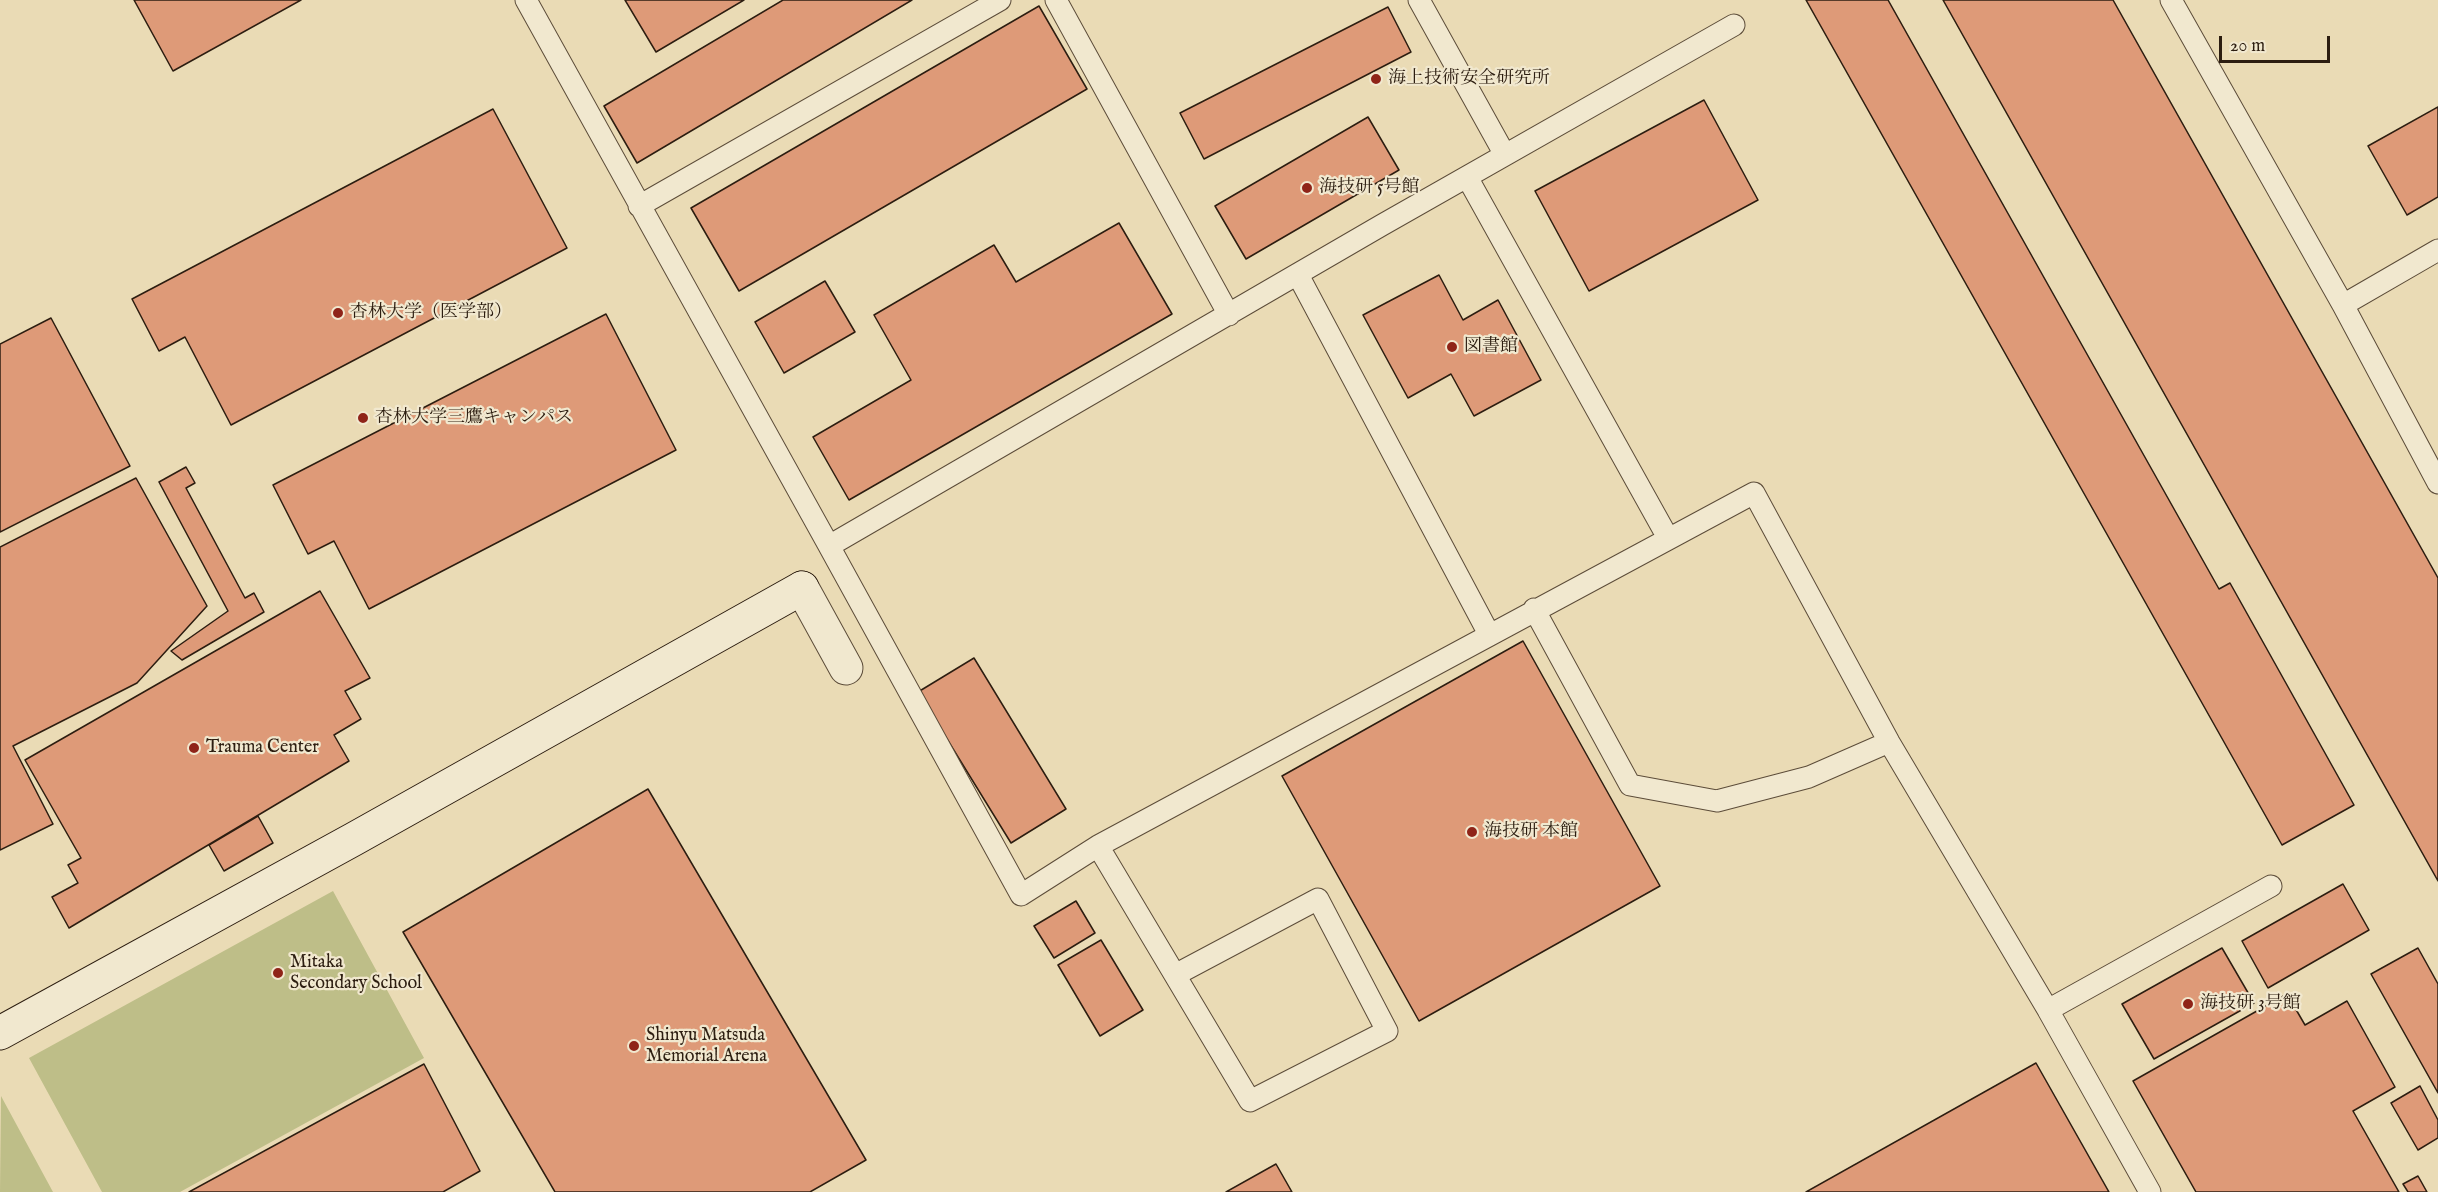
<!DOCTYPE html>
<meta charset="utf-8">
<style>
body{margin:0}
#map{position:relative;width:2438px;height:1192px;overflow:hidden;background:#eadbb5;font-family:"IM FELL English",serif}
canvas{display:block}
.scale{position:absolute;left:2219px;top:36px;width:111px;height:27px;box-sizing:border-box;border:3px solid #2c1d10;border-top:0;padding-left:8px;font-size:18px;line-height:21px;white-space:nowrap;color:#2c1d10;-webkit-text-stroke:4px #f1e8cf;paint-order:stroke}
</style>
<div id="map">
<canvas width="2438" height="1192"></canvas>
<div class="scale">20 m</div>
</div>
<script>
const c = document.querySelector('canvas').getContext('2d');
c.lineJoin = 'round';
function paint(path, color) {
  c.fillStyle = color;
  c.fill(path, 'evenodd');
}
function strokePath(path, color, width, dash) {
  c.strokeStyle = color;
  c.lineWidth = width;
  c.lineCap = dash ? 'butt' : 'round';
  c.setLineDash(dash || []);
  c.stroke(path);
}
function drawText(font, color, halo, rows, align = 'center') {
  c.font = font + ' "IM FELL English","Noto Serif JP",serif';
  c.lineWidth = 4.5;
  c.setLineDash([]);
  c.textBaseline = 'middle';
  c.strokeStyle = halo;
  c.fillStyle = color;
  for (const [text, x, y, turn = 0] of rows) {
    c.save();
    c.translate(x, y);
    c.rotate((+turn || 0) * Math.PI / 180);
    c.textAlign = isNaN(turn) ? turn : align;
    if (halo) c.strokeText(text, 0, 0);
    c.fillText(text, 0, 0);
    c.restore();
  }
}
const green = new Path2D(`
 M333 891 424 1058 180 1192H102L29 1058Z
 M1 1096 53 1192H0Z`);
const building = new Path2D(`
 M134 0H301L173 71Z
 M625 0H744L656 52Z
 M783 0H912L637 163 604 106Z
 M1806 0H1888L2219 589 2230 583 2354 805 2282 845Z
 M1943 0H2113L2438 578V881Z
 M1039 6 1087 89 739 291 691 208Z
 M1388 7 1411 52 1204 159 1180 113Z
 M1704 100 1758 200 1589 291 1535 191Z
 M2438 107V197L2407 215 2368 146Z
 M493 109 567 248 231 425 185 337 159 351 132 299Z
 M1368 117 1399 170 1246 259 1215 206Z
 M1119 223 1172 314 849 500 813 437 911 380 874 315 994 245 1016 282Z
 M1439 275 1463 320 1498 300 1541 380 1474 416 1451 374 1408 398 1363 315Z
 M825 281 855 332 784 373 755 322Z
 M606 314 676 450 369 609 334 541 308 554 273 485Z
 M51 318 130 466 0 532V344Z
 M186 467 195 483 186 488 245 598 254 593 264 612 182 660 171 651 228 611 159 482Z
 M136 478 207 606 137 683 13 746 53 824 0 850V547Z
 M320 591 370 678 345 691 361 719 334 735 349 761 69 928 52 897 78 883 68 865 81 858 25 760Z
 M1523 641 1660 886 1419 1021 1282 776Z
 M974 658 1066 809 1011 843 918 692Z
 M648 789 866 1160 810 1192H555L403 932Z
 M258 816 273 843 224 871 209 845Z
 M2343 884 2369 930 2268 988 2242 941Z
 M1076 901 1095 933 1054 958 1034 926Z
 M1101 940 1143 1010 1100 1036 1058 965Z
 M2222 948 2254 1003 2154 1059 2122 1004Z
 M2418 948 2438 984V1093L2371 974Z
 M2287 994 2305 1025 2347 1001 2395 1087 2353 1111 2399 1192H2196L2133 1081Z
 M2036 1063 2109 1192H1806Z
 M424 1064 480 1171 443 1192H189Z
 M2420 1086 2438 1120V1138L2418 1150 2391 1103Z
 M1276 1164 1292 1192H1226Z
 M2418 1176 2427 1192H2408L2403 1184Z`);
const lane = new Path2D(`
 M526 0 829 546 1382 225 1734 25
 M1056 0 1229 315
 M1419 0 1505 155
 M2171 0 2343 305 2438 483
 M1467 177 1668 538
 M639 206 1000 0
 M1298 275 1489 634
 M2343 305 2438 250
 M829 546 1021 895 1098 846 1754 493 1889 742 2048 1010 2150 1192
 M1534 609 1630 785 1717 801 1809 777 1889 742
 M1098 846 1250 1101 1387 1031 1318 899 1175 975
 M2048 1010 2271 886`);
const street = new Path2D(`
 M802 588 846 668`);
const secondary = new Path2D(`
 M0 1033 354 839 802 588`);
const markers = [
 [1376,79,6,"#8f2418"],
 [1307,188,6,"#8f2418"],
 [338,313,6,"#8f2418"],
 [1452,347,6,"#8f2418"],
 [363,418,6,"#8f2418"],
 [194,748,6,"#8f2418"],
 [1472,832,6,"#8f2418"],
 [278,973,6,"#8f2418"],
 [2188,1004,6,"#8f2418"],
 [634,1046,6,"#8f2418"]
];
const poiNames = [
 ["海上技術安全研究所",1388,79],
 ["海技研 5号館",1319,188],
 ["杏林大学（医学部）",350,313],
 ["図書館",1464,347],
 ["杏林大学三鷹キャンパス",375,418],
 ["Trauma Center",206,748],
 ["海技研 本館",1484,832],
 ["Mitaka",290,963],
 ["Secondary School",290,984],
 ["海技研 3号館",2200,1004],
 ["Shinyu Matsuda",646,1036],
 ["Memorial Arena",646,1057]
];
paint(green, '#bebe88');
paint(building, '#de9a78');
strokePath(building, '#2c1d10', 1.5);
strokePath(lane, '#5c4c39', 23);
strokePath(street, '#5c4c39', 35);
strokePath(secondary, '#2c1d10', 35);
strokePath(lane, '#f1e8cf', 21);
strokePath(street, '#f1e8cf', 33);
strokePath(secondary, '#f1e8cf', 33);
for (const [x, y, r, color] of markers) {
  const dot = new Path2D();
  dot.arc(x, y, r, 0, 2 * Math.PI);
  c.fillStyle = color;
  c.fill(dot);
  strokePath(dot, '#f1e8cf', 2);
}
drawText('18px', '#2c1d10', '#f1e8cf', poiNames, 'left');
</script>
